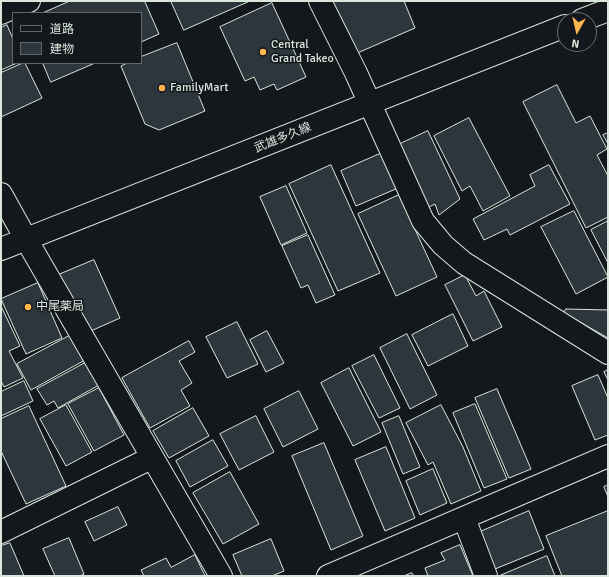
<!DOCTYPE html>
<meta charset="utf-8">
<style>
body{margin:0}
#map{position:relative;width:609px;height:577px;overflow:hidden;background:#14181c;font-family:Signika,"Noto Sans JP",sans-serif}
canvas{display:block}
.frame{position:absolute;inset:0;border:2px solid #d8e6dc;pointer-events:none}
.legend{position:absolute;left:12px;top:12px;width:130px;height:52px;box-sizing:border-box;background:#14181c;border:1px solid #626a69;margin:0;padding:5px 7px;list-style:none;font-size:12px;color:#d8e6dc}
.legend li{display:flex;align-items:center;gap:8px;height:20px}
.legend b{width:20px;border:1px solid #626a69}
.north{position:absolute;left:557px;top:12px;width:40px;height:40px;box-sizing:border-box;background:#14181c;border:1px solid #626a69;border-radius:50%;rotate:188deg;font-size:11px;font-weight:700;line-height:16px;text-align:center;color:#d8e6dc}
.north::after{content:'';display:block;margin:auto;width:14px;height:18px;background:#ffb74d;clip-path:polygon(50% 0,100% 100%,50% 72%,0 100%)}
</style>
<div id="map">
<canvas width="609" height="577"></canvas>
<div class="frame"></div>
<ul class="legend">
<li><b style="height:5px;background:#14181c"></b>道路</li>
<li><b style="height:11px;background:#2c363c"></b>建物</li>
</ul>
<div class="north">N</div>
</div>
<script>
const c = document.querySelector('canvas').getContext('2d');
c.lineJoin = 'round';
function paint(path, color) {
  c.fillStyle = color;
  c.fill(path, 'evenodd');
}
function strokePath(path, color, width, dash) {
  c.strokeStyle = color;
  c.lineWidth = width;
  c.lineCap = dash ? 'butt' : 'round';
  c.setLineDash(dash || []);
  c.stroke(path);
}
function drawText(font, color, halo, rows, align = 'center') {
  c.font = font + ' Signika,"Noto Sans JP",sans-serif';
  c.lineWidth = 3;
  c.setLineDash([]);
  c.textBaseline = 'middle';
  c.strokeStyle = halo;
  c.fillStyle = color;
  for (const [text, x, y, turn = 0] of rows) {
    c.save();
    c.translate(x, y);
    c.rotate((+turn || 0) * Math.PI / 180);
    c.textAlign = isNaN(turn) ? turn : align;
    if (halo) c.strokeText(text, 0, 0);
    c.fillText(text, 0, 0);
    c.restore();
  }
}
const building = new Path2D(`
 M70 1H148L145 2 159 34 141 42V13H43Z
 M171 1H250L184 30Z
 M333 1H404L415 28 355 54Z
 M272 3 306 77 277 90 274 84 260 90 254 77 245 81 220 27Z
 M7 25 13 39V63H17L1 70V28Z
 M177 43 205 111 159 130 145 124 121 66 127 63H141V57Z
 M23 63H25L42 98 1 117V73Z
 M43 63H95L51 82Z
 M557 85 576 123 590 116 607 149 597 155 608 176V217L586 228 523 102Z
 M469 118 510 196 483 211 470 186 462 191 434 136Z
 M428 131 460 199 439 215 435 204 425 209 398 145Z
 M608 133V144L603 135Z
 M382 153 398 188 356 206 341 171Z
 M331 165 380 273 338 291 289 184Z
 M549 165 570 204 510 235 507 229 484 240 473 219 535 186 530 175Z
 M286 186 307 233 281 245 260 197Z
 M399 195 437 277 396 296 358 214Z
 M574 211 608 277 576 294 541 227Z
 M608 221V263L591 230Z
 M308 235 335 295 316 303 308 285 301 288 282 246Z
 M94 260 120 318 84 334 56 276Z
 M465 275 476 296 484 291 502 327 473 341 445 285Z
 M38 283 62 338 26 354 1 299Z
 M1 306 20 346 9 351 23 378 4 387 1 381Z
 M566 309 608 310V338L564 313Z
 M453 314 468 346 428 366 412 335Z
 M237 322 258 364 227 378 206 337Z
 M267 331 284 363 266 372 250 340Z
 M407 334 437 395 410 409 380 348Z
 M71 335 85 360 31 390 17 364Z
 M189 341 195 352 179 361 192 383 181 390 190 406 150 428 122 378Z
 M374 355 400 408 379 418 352 366Z
 M87 362 99 385 58 408 54 401 47 405 37 389Z
 M349 368 381 432 353 446 321 383Z
 M608 370V380L604 372Z
 M598 375 608 398V435L595 440 572 386Z
 M24 381 33 401 1 416V392Z
 M99 388 124 435 94 451 68 404Z
 M497 389 531 469 509 478 475 398Z
 M299 391 318 429 283 447 264 409Z
 M475 404 507 479 484 488 453 413Z
 M66 405 92 452 66 466 40 419Z
 M441 405 463 447 481 491 451 504 433 462 428 465 406 423Z
 M29 406 66 486 26 504 1 451V419Z
 M193 408 209 436 169 458 153 431Z
 M256 416 274 452 239 470 220 434Z
 M399 416 420 467 403 474 382 423Z
 M213 440 228 466 190 487 176 461Z
 M324 443 363 536 331 550 292 456Z
 M386 447 415 518 385 531 355 460Z
 M433 469 447 503 420 515 406 481Z
 M230 472 259 524 223 544 193 493Z
 M608 485V497L604 487Z
 M118 507 127 525 94 541 85 522Z
 M529 511 544 549 495 569 480 532Z
 M608 511V576H562L546 536Z
 M69 538 84 574 80 576H55L43 549Z
 M271 539 284 571 272 576H242L233 555Z
 M10 543 24 576H1V546Z
 M460 545 473 576H428L425 568 445 560 441 553Z
 M195 555 205 576H144L141 570 166 558 171 567Z
 M547 556 555 576H499Z
 M412 573 414 576H404Z`);
const minor = new Path2D(`
 M320 1 356 73 423 221 443 245 464 263 608 353
 M1 13 29 1
 M1 194 26 239 221 576
 M464 518 486 576
 M1 532 151 458
 M328 576 608 456`);
const primary = new Path2D(`
 M582 20 608 10
 M1 249 565 26`);
const markers = [
 [263,52,4,"#ffb74d"],
 [162,88,4,"#ffb74d"],
 [28,307,4,"#ffb74d"]
];
const poiNames = [
 ["Central",271,45],
 ["Grand Takeo",271,59],
 ["FamilyMart",170,88],
 ["中尾薬局",36,307]
];
const streetNames = [
 ["武雄多久線",283,138,-22]
];
paint(building, '#2c363c');
strokePath(building, '#d8e6dc', 1);
strokePath(minor, '#d8e6dc', 24);
strokePath(primary, '#d8e6dc', 24);
strokePath(minor, '#14181c', 22);
strokePath(primary, '#14181c', 22);
for (const [x, y, r, color] of markers) {
  const dot = new Path2D();
  dot.arc(x, y, r, 0, 2 * Math.PI);
  c.fillStyle = color;
  c.fill(dot);
  strokePath(dot, '#14181c', 1.5);
}
drawText('12px', '#d8e6dc', '#14181c', poiNames, 'left');
drawText('12px', '#d8e6dc', '#14181c', streetNames);
</script>
